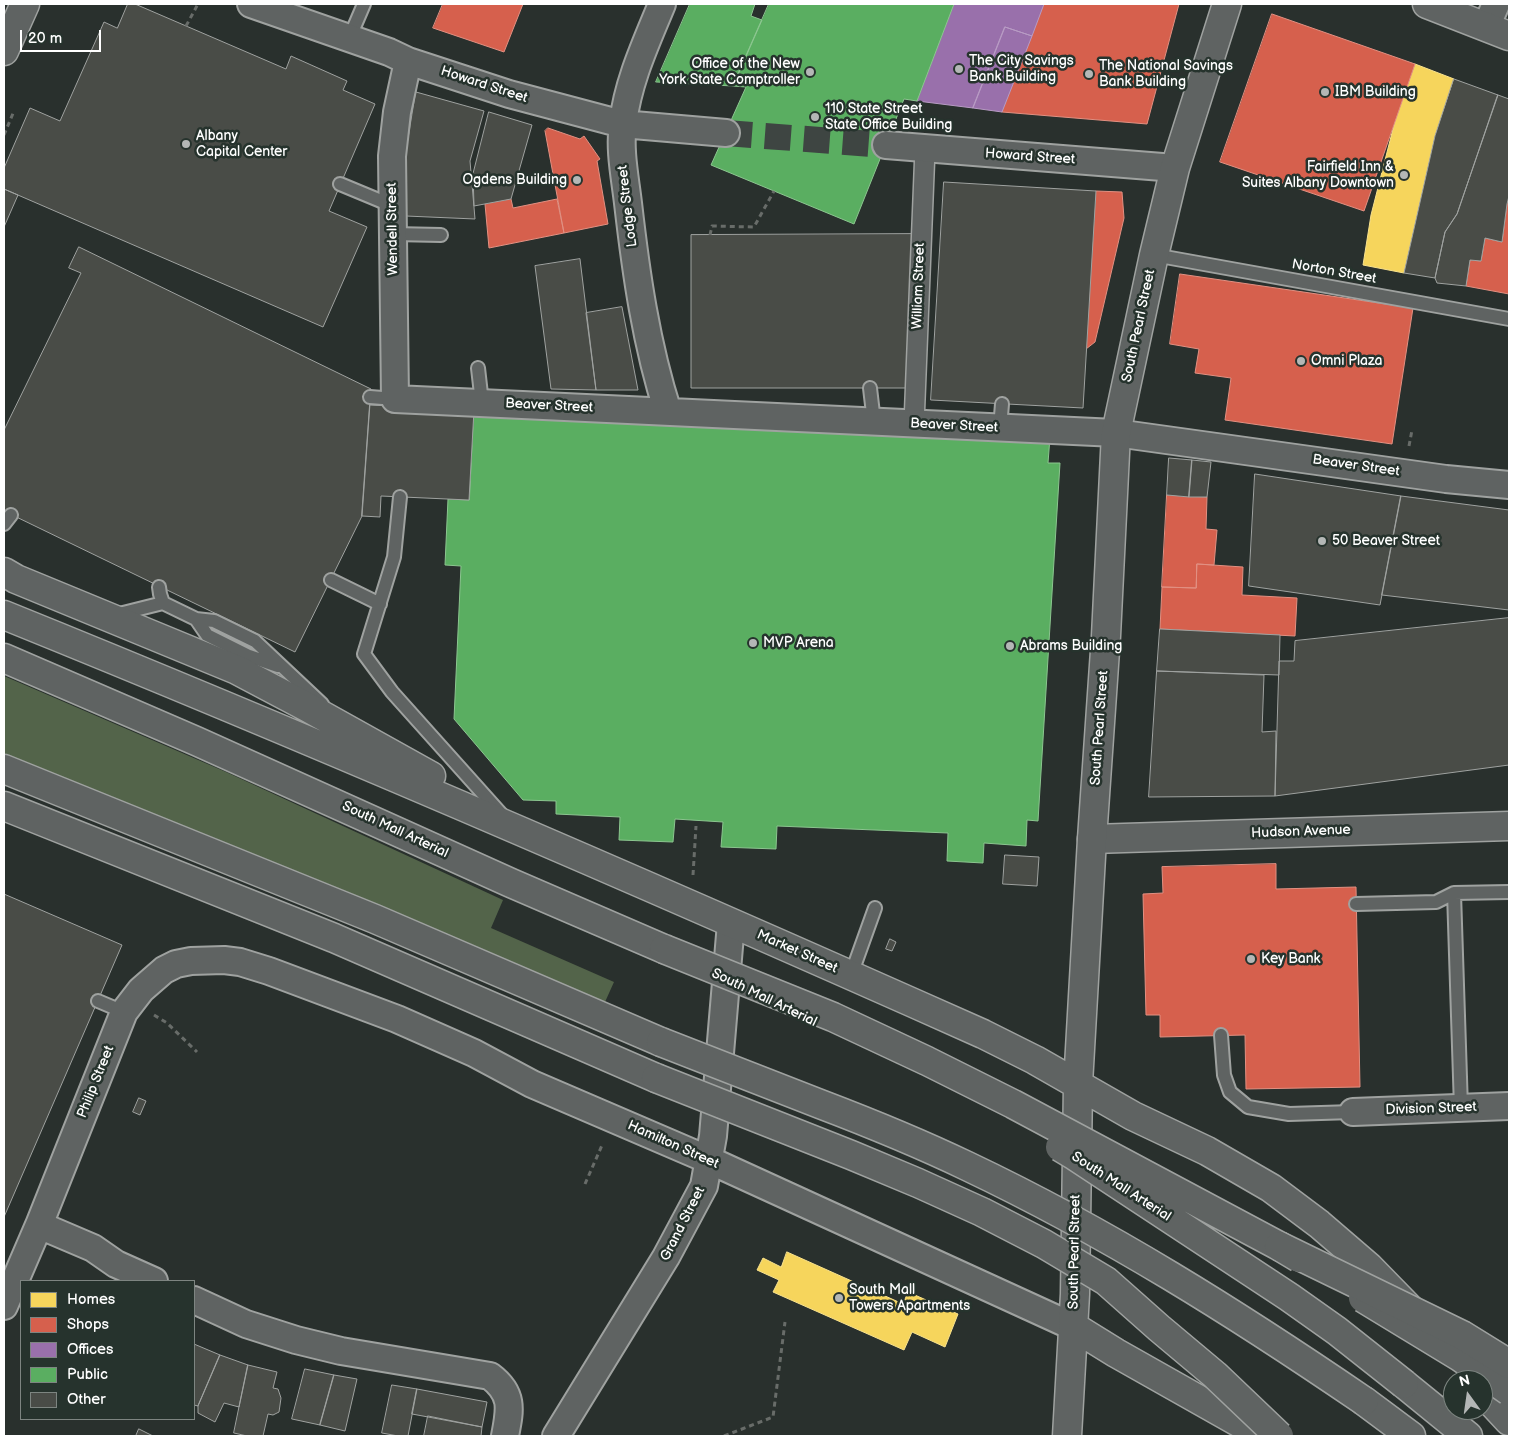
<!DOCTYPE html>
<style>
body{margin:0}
#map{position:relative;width:1513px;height:1440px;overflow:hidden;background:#29302d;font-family:"Balsamiq Sans",sans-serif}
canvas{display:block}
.frame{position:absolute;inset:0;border:5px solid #fff;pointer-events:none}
.legend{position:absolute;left:20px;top:1280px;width:175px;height:140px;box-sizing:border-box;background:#26332d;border:1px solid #7d8581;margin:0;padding:6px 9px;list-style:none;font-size:15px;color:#fff}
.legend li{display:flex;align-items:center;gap:10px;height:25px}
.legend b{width:25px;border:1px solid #7d8581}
.north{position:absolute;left:1443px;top:1370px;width:50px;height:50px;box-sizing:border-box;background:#26332d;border:1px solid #7d8581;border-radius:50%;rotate:346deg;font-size:14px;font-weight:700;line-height:20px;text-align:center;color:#fff}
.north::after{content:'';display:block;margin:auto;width:18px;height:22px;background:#b4b7b6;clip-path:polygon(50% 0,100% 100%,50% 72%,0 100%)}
.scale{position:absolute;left:20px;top:30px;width:81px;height:22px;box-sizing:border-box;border:2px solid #fff;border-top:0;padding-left:6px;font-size:15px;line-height:18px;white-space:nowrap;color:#fff;-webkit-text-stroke:4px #26332d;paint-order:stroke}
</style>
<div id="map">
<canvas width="1513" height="1440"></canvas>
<div class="frame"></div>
<ul class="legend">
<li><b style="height:14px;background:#f6d55c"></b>Homes</li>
<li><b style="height:14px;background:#d6604d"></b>Shops</li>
<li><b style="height:14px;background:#9970ab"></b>Offices</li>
<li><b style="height:14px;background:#5aae61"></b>Public</li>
<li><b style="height:14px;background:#494c47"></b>Other</li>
</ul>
<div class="north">N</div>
<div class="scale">20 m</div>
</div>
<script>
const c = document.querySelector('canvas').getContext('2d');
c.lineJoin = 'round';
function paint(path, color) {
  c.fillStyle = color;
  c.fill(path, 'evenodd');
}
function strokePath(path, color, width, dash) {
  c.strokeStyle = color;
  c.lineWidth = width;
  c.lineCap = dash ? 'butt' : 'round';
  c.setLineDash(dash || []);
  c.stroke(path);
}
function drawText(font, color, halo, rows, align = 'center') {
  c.font = font + ' "Balsamiq Sans",sans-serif';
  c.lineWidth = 5;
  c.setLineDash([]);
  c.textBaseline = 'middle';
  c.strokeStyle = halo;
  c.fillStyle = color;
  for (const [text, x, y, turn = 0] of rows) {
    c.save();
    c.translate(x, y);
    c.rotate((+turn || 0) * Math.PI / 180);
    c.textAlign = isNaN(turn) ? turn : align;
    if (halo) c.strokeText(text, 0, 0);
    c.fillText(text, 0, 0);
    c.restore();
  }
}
const green = new Path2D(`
 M4 676 226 772 503 900 491 928 614 982 605 1002 355 895 4 754Z`);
const homes = new Path2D(`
 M1415 64 1454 79 1435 136 1404 273 1363 265 1371 215 1395 121Z
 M787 1252 903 1304 908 1292 958 1314 945 1347 912 1332 904 1350 773 1292 779 1280 757 1270 763 1258 781 1267Z`);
const shops = new Path2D(`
 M443 4H523L504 52 433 28Z
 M1044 4H1179L1147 124 1002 112Z
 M1272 14 1415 64 1364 211 1220 162Z
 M548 128 580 139 584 136 600 159 597 161 608 224 564 233 545 131Z
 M1096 191 1122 192 1124 218 1095 342 1086 349Z
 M1509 196V294L1466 286 1470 260 1481 261 1485 238 1502 242 1507 204Z
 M511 199 513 208 557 199 564 233 489 248 485 204Z
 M1180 274 1413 308 1392 444 1225 420 1231 378 1195 373 1199 349 1170 344Z
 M1167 495 1207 497 1206 529 1217 530 1214 565 1197 564 1196 588 1162 587Z
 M1197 564 1243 567 1242 595 1297 598 1295 636 1160 629 1162 587 1196 588Z
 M1276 864V889L1356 887 1360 1087 1246 1089 1245 1035 1160 1037V1015H1146L1143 894 1163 893 1162 867Z`);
const offices = new Path2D(`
 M954 4H1044L1032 36 1005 27 973 108 917 101Z
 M1005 27 1032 36 1002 112 973 108Z`);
const public = new Path2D(`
 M690 4H755L751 16 762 20 733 86 656 82Z
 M769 4H954L917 101 904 99 854 224 711 165 746 87 733 86Z
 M474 410 1050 437 1048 463H1060L1038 821 1027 820 1026 846 984 843 983 863 947 861 948 833 777 826 776 849 721 847 723 822 675 819 673 842 619 840 620 817 556 814V801L523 800 454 719 461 566 445 565 448 499 469 500Z`);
const building = new Path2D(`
 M128 4H135L286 69 291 56 347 81 343 90 375 104 329 211 367 227 323 327 4 189V168L30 108 60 121 104 22 117 28Z
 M1454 79 1498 95 1457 214 1445 232 1435 278 1404 273 1435 136Z
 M416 92 484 111 470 161 475 219 406 216 405 157Z
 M1498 95 1509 99V196L1507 204 1502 242 1485 238 1481 261 1470 260 1466 286 1437 283 1435 278 1445 232 1457 214Z
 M489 112 532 125 511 199 474 206 473 174Z
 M944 182 1096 191 1083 408 931 400Z
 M4 189 18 195 4 227Z
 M914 234V388H691V235Z
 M79 247 371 389 362 516 295 652 4 511V430L81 273 69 268Z
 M580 259 596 390 551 389 535 266Z
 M622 307 638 390H596L586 313Z
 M370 405 474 410 469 500 381 496 380 517 362 516Z
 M1169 458 1192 460 1189 497 1167 495Z
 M1192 460 1211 462 1207 497H1189Z
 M1255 474 1401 496 1380 605 1249 586Z
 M1401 496 1509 510V610L1382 595Z
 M1509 618V765L1275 796 1279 661H1294L1295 641Z
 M1160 629 1280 635 1279 675 1157 671Z
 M1157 671 1264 675 1262 732 1276 731 1275 796 1149 797Z
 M1005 855 1039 857 1037 886 1003 884Z
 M4 894 122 945 4 1217Z
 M890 939 896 942 892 951 886 949Z
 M139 1098 146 1101 140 1115 133 1112Z
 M194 1344 220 1355 198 1406 194 1405Z
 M220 1355 248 1365 239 1407 224 1403 215 1422 198 1413V1406Z
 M248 1365 277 1372 273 1388 278 1389 281 1398 279 1412 273 1415 268 1414 263 1436H247L234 1433Z
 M305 1369 334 1375 320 1425 292 1419Z
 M334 1375 357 1379 345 1431 320 1425Z
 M392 1385 417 1389 408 1436H398L382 1433Z
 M417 1389 487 1402 482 1427 412 1414Z
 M428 1416 482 1427 481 1436H424Z
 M139 1429 153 1436H136Z`);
const minorTunnel = new Path2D(`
 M726 133 886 145`);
const path = new Path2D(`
 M186 26 198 4
 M4 135 14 111
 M710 235 712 226 754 227 774 191
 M1409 446 1412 430
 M693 875 696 826
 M154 1015 167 1023 197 1052
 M585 1184 603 1143
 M724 1436 773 1417 785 1322`);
const service = new Path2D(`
 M349 39 364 4
 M340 184 393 206
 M393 234 441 235
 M1154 255 1509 319
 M478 368 482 403
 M870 388 874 422
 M370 397 395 399
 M1000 428 1002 404
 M400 497 394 557 364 654 392 692 503 816
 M4 524 11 515
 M331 580 380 604
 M159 587 160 594 163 603
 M115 615 163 603 196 619 214 621 255 641 322 704
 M196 619 207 635 249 656 278 666
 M1356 904 1436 902 1454 893
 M851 975 875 908
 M98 1001 124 1012
 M1221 1035 1224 1075 1230 1092 1248 1107 1289 1114 1353 1112
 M1461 1108 1454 893 1509 892`);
const pedestrian = new Path2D(`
 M914 424 925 149`);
const minor = new Path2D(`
 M251 4 389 52 408 61 509 94 622 124 726 133
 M662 4C646 43 628 81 623 123 619 149 625 177 628 203 636 273 646 344 668 412
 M1486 27 1496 4
 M408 61 397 112 392 156 395 399 1116 433 1446 479 1509 485
 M886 145 1175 168
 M1353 1112 1509 1106
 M39 1225 93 1248 116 1264 154 1281
 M194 1300 246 1324 296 1340 341 1351 490 1376C514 1394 510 1410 505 1436
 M4 1306 39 1225 124 1012 141 990 164 970 176 964 191 961 224 960 240 962 269 971 397 1019 474 1053 532 1084 709 1160 1074 1327
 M556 1436 666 1257 704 1186 713 1136 731 923`);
const tertiary = new Path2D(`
 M1092 839 1509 826`);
const primary = new Path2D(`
 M1427 4 1509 36
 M4 51 25 4
 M4 572 16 579 237 670 307 707 431 776
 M4 615C333 748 658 889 983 1034L1035 1060 1133 1116 1207 1151 1271 1188 1319 1224 1369 1267 1410 1309
 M4 658 196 741 511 883 664 949
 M4 769 375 919 661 1042
 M4 806 334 938 656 1078
 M1074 1327 1116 1353 1263 1436
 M1404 1384 1468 1436
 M1483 1393 1509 1421
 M1364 1401 1411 1436
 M1067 1436 1075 1294 1078 1084 1092 839 1106 636 1116 433 1154 255 1175 168 1227 4`);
const primaryBridge = new Path2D(`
 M664 949 833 1017 927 1061 1013 1104 1279 1246 1299 1258
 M661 1042C714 1063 767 1083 820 1104 870 1123 919 1143 967 1166 1108 1233 1235 1313 1364 1401
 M656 1078 851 1155 918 1183 982 1212 1044 1244 1106 1281 1159 1328 1215 1375 1279 1436
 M1060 1147 1075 1156 1289 1297 1337 1331 1404 1384
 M1363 1298 1460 1357 1509 1391`);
const motorwayBridge = new Path2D(`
 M1279 1246 1462 1335 1509 1364`);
const markers = [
 [959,69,5,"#b4b7b6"],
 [810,72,5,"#b4b7b6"],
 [1089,74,5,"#b4b7b6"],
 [1325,92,5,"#b4b7b6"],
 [815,117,5,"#b4b7b6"],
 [186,144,5,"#b4b7b6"],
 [1404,175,5,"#b4b7b6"],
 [577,180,5,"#b4b7b6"],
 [1301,361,5,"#b4b7b6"],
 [1322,541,5,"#b4b7b6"],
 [753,643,5,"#b4b7b6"],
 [1010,646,5,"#b4b7b6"],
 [1251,959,5,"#b4b7b6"],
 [839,1298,5,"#b4b7b6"]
];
const poiNames = [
 ["The City Savings",969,61],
 ["Bank Building",969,77],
 ["Office of the New",800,64,"right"],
 ["York State Comptroller",800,80,"right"],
 ["The National Savings",1099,66],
 ["Bank Building",1099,82],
 ["IBM Building",1335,92],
 ["110 State Street",825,109],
 ["State Office Building",825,125],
 ["Albany",196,136],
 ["Capital Center",196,152],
 ["Fairfield Inn &",1394,167,"right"],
 ["Suites Albany Downtown",1394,183,"right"],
 ["Ogdens Building",567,180,"right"],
 ["Omni Plaza",1311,361],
 ["50 Beaver Street",1332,541],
 ["MVP Arena",763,643],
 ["Abrams Building",1020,646],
 ["Key Bank",1261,959],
 ["South Mall",849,1290],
 ["Towers Apartments",849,1306]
];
const streetNames = [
 ["Howard Street",484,85,18],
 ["Howard Street",1030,157,4],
 ["Lodge Street",628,206,-97],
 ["Wendell Street",393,229,-91],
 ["Norton Street",1334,272,10],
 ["William Street",919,286,-88],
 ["South Pearl Street",1139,326,-78],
 ["Beaver Street",549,406,3],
 ["Beaver Street",954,426,3],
 ["Beaver Street",1356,466,8],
 ["South Pearl Street",1100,728,-86],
 ["South Mall Arterial",395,830,25],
 ["Hudson Avenue",1301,832,-2],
 ["Market Street",797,952,24],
 ["South Mall Arterial",764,998,26],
 ["Philip Street",96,1082,-68],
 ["Division Street",1431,1109,-2],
 ["Hamilton Street",673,1145,24],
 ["South Mall Arterial",1121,1187,33],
 ["Grand Street",683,1224,-63],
 ["South Pearl Street",1075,1252,-89]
];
paint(green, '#53644a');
paint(homes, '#f6d55c');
strokePath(homes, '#f9e28d', 1);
paint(shops, '#d6604d');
strokePath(shops, '#e29082', 1);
paint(offices, '#9970ab');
strokePath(offices, '#b89bc4', 1);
paint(public, '#5aae61');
strokePath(public, '#8cc690', 1);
paint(building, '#494c47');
strokePath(building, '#9fa2a0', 1);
strokePath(minorTunnel, '#3e4542', 26, [26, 13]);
strokePath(service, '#9fa2a0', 16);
strokePath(pedestrian, '#9fa2a0', 22);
strokePath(minor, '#9fa2a0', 30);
strokePath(tertiary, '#9fa2a0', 31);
strokePath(primary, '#9fa2a0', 31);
strokePath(path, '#686c69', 3, [5, 4]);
strokePath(service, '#5f6362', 12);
strokePath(pedestrian, '#5f6362', 19);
strokePath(minor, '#5f6362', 26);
strokePath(tertiary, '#5f6362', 28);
strokePath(primary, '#5f6362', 28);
strokePath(primaryBridge, '#9fa2a0', 31, []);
strokePath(motorwayBridge, '#9fa2a0', 31, []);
strokePath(primaryBridge, '#5f6362', 28);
strokePath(motorwayBridge, '#5f6362', 28);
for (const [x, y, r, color] of markers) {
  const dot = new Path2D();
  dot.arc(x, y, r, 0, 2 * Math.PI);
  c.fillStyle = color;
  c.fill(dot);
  strokePath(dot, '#26332d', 2);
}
drawText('14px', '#fff', '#26332d', poiNames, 'left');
drawText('14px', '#fff', '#26332d', streetNames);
</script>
